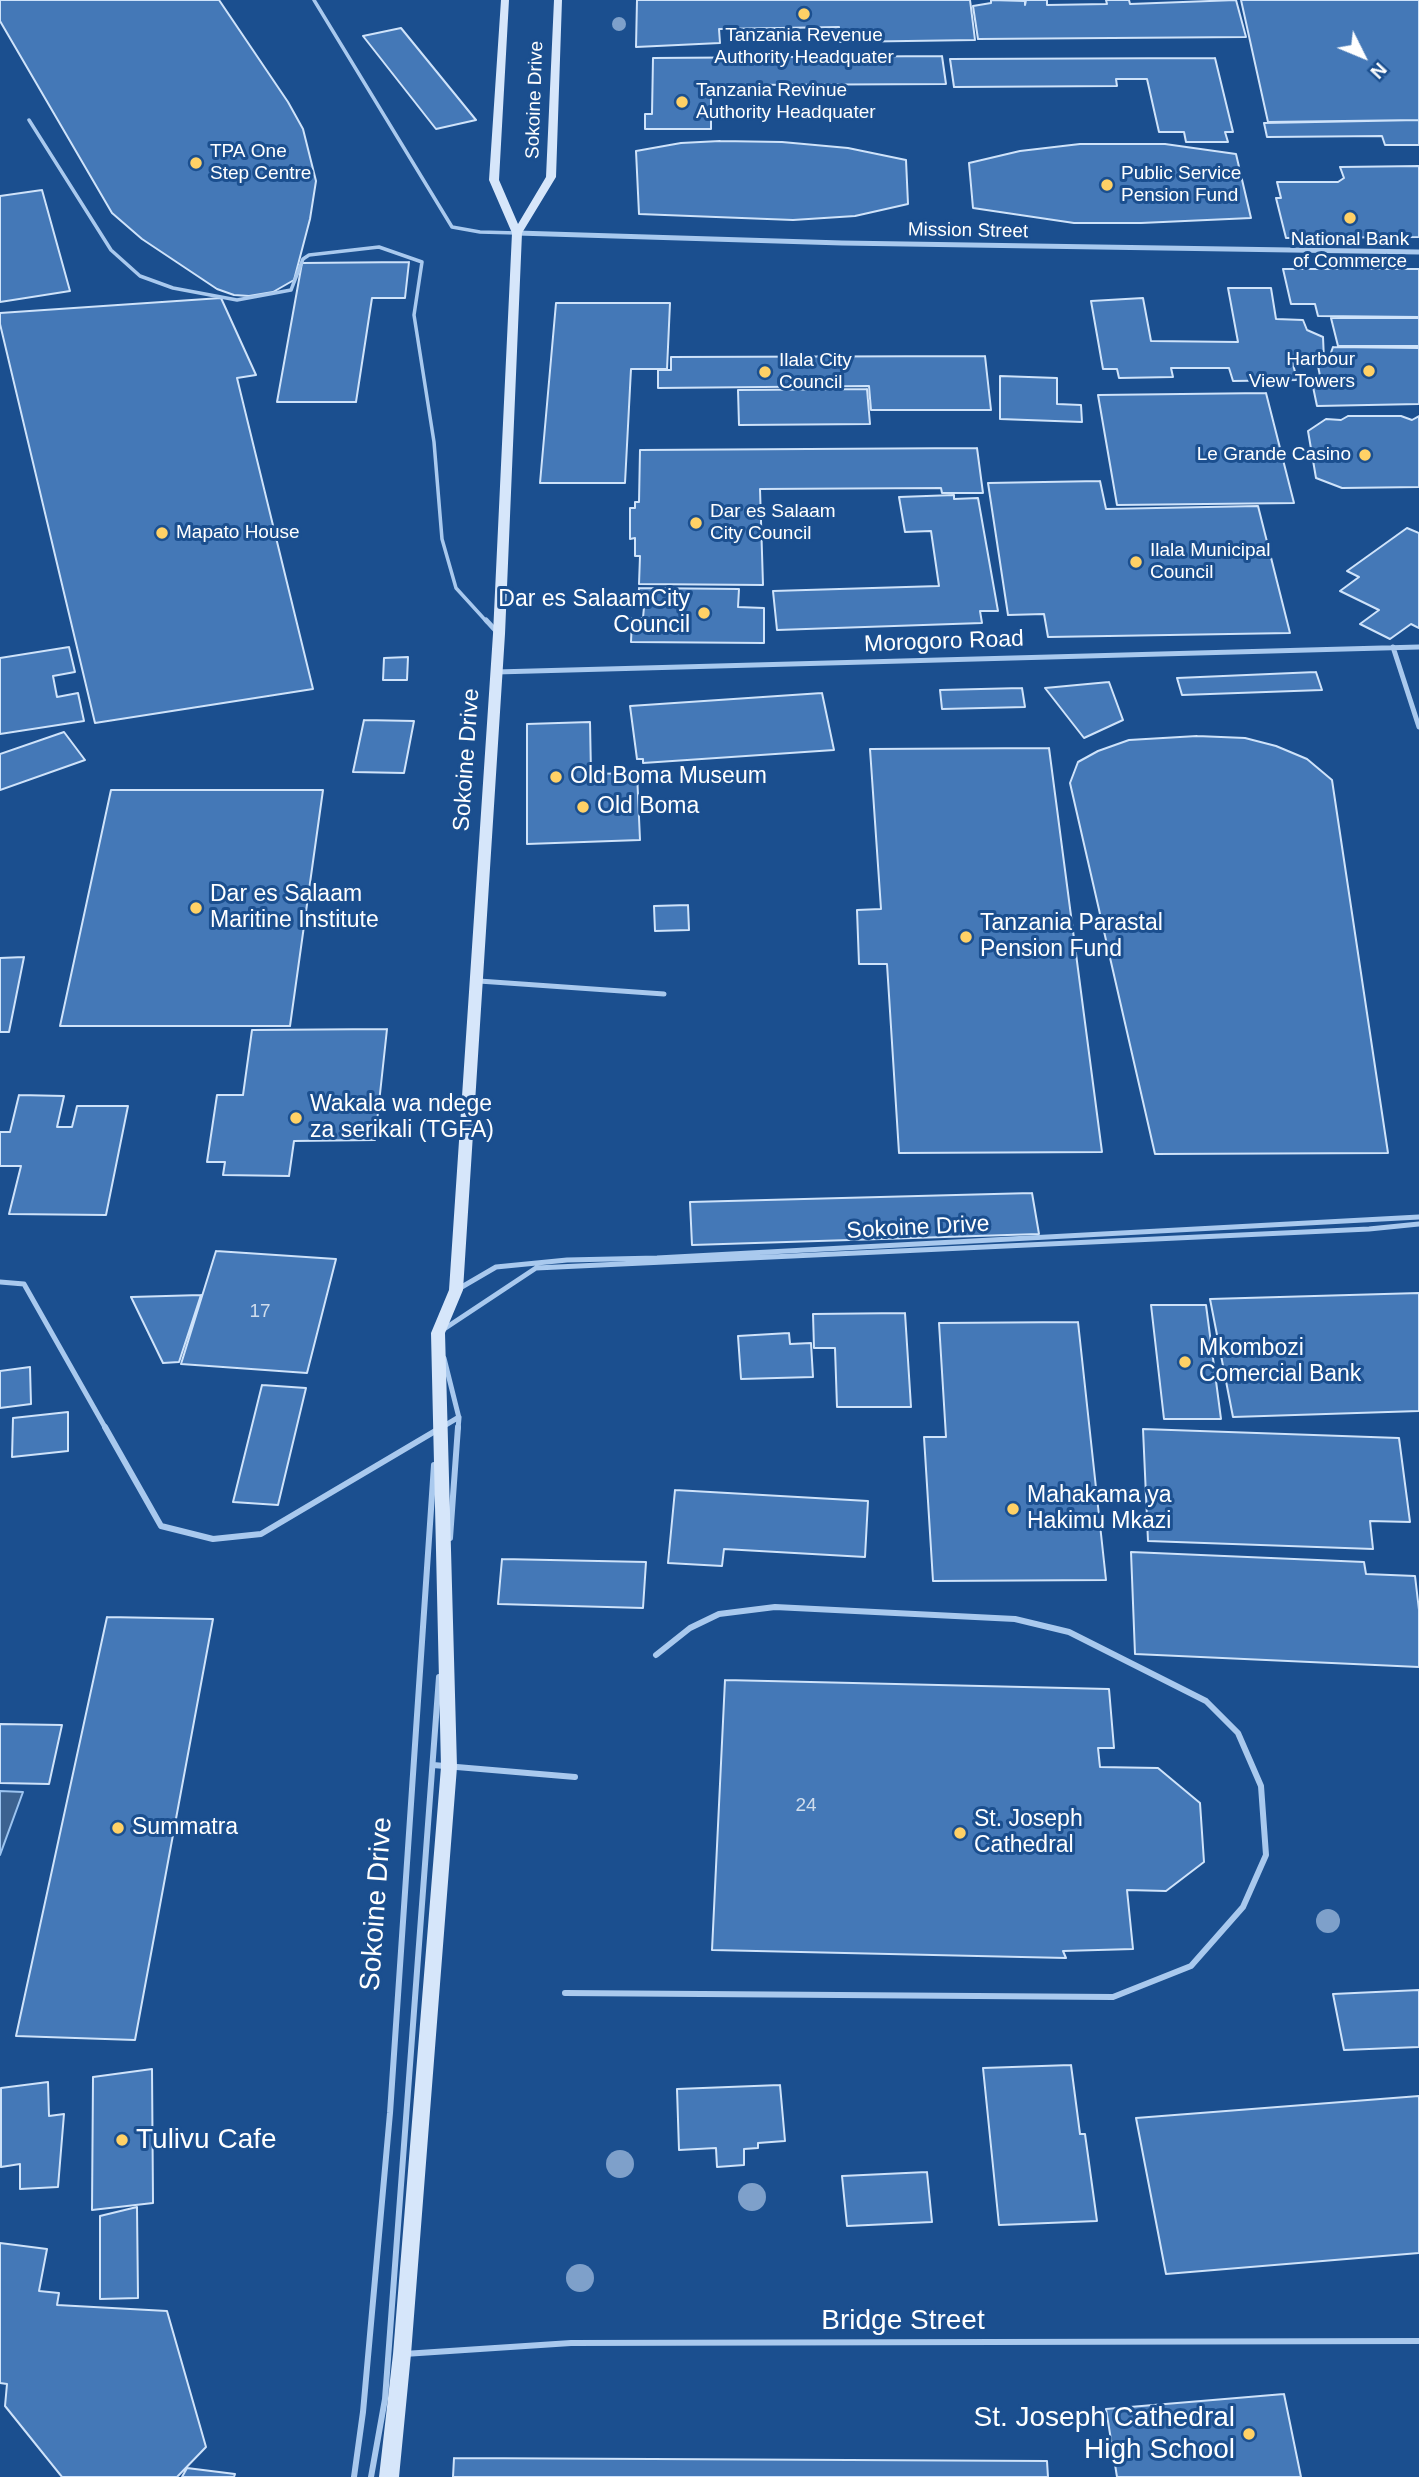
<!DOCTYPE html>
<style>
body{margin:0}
#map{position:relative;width:1419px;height:2477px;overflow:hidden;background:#1b4f8f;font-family:Helvetica,sans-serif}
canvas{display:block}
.north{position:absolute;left:1328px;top:21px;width:70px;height:70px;-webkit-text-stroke:5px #1b4f8f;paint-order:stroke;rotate:133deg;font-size:19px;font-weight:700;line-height:28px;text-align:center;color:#fff}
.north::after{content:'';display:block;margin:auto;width:24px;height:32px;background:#fff;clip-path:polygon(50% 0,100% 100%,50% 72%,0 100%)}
</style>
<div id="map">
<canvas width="1419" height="2477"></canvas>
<div class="north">N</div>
</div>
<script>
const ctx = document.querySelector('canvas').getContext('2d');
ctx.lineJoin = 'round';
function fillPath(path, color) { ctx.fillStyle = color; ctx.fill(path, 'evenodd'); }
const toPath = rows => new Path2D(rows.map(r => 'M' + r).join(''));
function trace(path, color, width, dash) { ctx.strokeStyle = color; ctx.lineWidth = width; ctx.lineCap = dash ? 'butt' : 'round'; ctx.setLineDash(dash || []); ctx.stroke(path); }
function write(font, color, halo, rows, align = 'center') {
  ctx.font = font + ' Helvetica,sans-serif'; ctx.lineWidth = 6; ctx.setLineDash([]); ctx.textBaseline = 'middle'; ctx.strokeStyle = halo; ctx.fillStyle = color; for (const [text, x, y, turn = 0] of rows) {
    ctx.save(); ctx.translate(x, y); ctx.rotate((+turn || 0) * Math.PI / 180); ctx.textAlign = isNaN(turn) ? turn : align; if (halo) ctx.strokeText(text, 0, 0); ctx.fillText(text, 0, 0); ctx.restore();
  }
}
const water = toPath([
 [0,1791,23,1792,0,1855,0,1791]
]);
const building = toPath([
 [0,0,219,0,288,102,303,129,316,181,310,219,294,280,273,292,249,296,234,295,217,289,142,239,112,213,0,21,0,0],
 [637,0,970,0,975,40,840,42,839,27,719,29,720,43,636,47,637,0],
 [991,0,1025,1,1025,5,1026,0,1047,0,1047,5,1107,4,1106,0,1129,0,1130,4,1236,0,1246,37,978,39,973,6,991,3,991,0],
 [1241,0,1419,0,1419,120,1268,122,1241,0],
 [401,28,476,120,436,129,363,36,401,28],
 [942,56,946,84,731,85,731,91,711,91,711,129,645,129,645,114,652,114,653,58,942,56],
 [1215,58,1233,132,1225,132,1228,142,1186,142,1184,132,1159,132,1147,79,1116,79,1117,86,954,87,950,59,1215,58],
 [1419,120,1419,145,1385,145,1382,136,1267,137,1264,123,1419,120],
 [720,141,782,142,848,148,906,160,908,204,855,216,793,220,639,214,636,151,681,143,720,141],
 [1080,144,1165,144,1236,154,1251,218,1141,223,1074,223,973,208,969,163,1020,151,1080,144],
 [1419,166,1419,237,1286,238,1276,198,1281,198,1277,182,1338,182,1344,178,1340,167,1419,166],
 [42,190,70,291,0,302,0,196,42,190],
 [409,262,405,298,372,298,356,402,277,402,302,263,409,262],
 [1283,269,1419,269,1419,317,1318,316,1315,304,1291,304,1283,269],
 [1228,288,1271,288,1276,319,1303,320,1307,330,1323,337,1324,360,1292,360,1297,380,1233,381,1229,368,1171,368,1173,377,1119,378,1117,369,1103,369,1091,301,1143,298,1151,341,1238,342,1228,288],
 [221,298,256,375,237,378,313,689,95,723,0,324,0,313,221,298],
 [556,303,670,303,667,369,631,369,625,483,540,483,556,303],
 [1331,318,1419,318,1419,346,1338,346,1331,318],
 [1333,347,1419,348,1419,404,1317,406,1312,382,1321,381,1317,361,1328,361,1333,347],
 [985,356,991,410,871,410,869,386,658,388,658,370,671,370,671,357,985,356],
 [1000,376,1057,378,1057,404,1081,405,1082,422,1000,419,1000,376],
 [867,389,870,424,739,425,738,390,867,389],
 [1266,393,1294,503,1117,505,1098,395,1266,393],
 [1348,416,1401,416,1412,420,1419,416,1419,487,1342,488,1316,478,1308,431,1326,419,1341,420,1348,416],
 [977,448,983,493,942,493,941,488,760,489,763,585,639,584,640,556,635,556,635,538,630,539,630,508,635,508,635,502,639,502,640,450,977,448],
 [1100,481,1106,509,1258,506,1290,633,1048,637,1044,614,1008,615,988,483,1100,481],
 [954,495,954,499,978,498,998,611,980,611,982,623,777,630,773,591,939,586,931,531,905,532,899,497,954,495],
 [1407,528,1419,533,1419,628,1411,624,1390,639,1360,624,1379,610,1340,591,1359,577,1347,571,1407,528],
 [639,588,739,589,738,607,764,608,764,643,631,642,632,618,643,618,644,607,638,607,639,588],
 [69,647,75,672,53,676,57,697,78,693,84,721,0,734,0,658,69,647],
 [408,657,407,680,383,680,384,658,408,657],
 [1316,672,1322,690,1182,695,1177,678,1316,672],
 [1109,682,1123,720,1084,738,1045,688,1109,682],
 [1022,688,1025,707,942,709,940,690,1022,688],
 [822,693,834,750,643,763,643,759,637,759,630,706,822,693],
 [364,720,414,721,404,773,353,772,364,720],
 [590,722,591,774,637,773,640,840,527,844,527,724,590,722],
 [64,732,85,760,0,790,0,754,64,732],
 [1197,736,1245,738,1276,746,1307,759,1332,780,1388,1153,1155,1154,1070,783,1078,762,1098,751,1129,740,1197,736],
 [1049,748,1102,1152,899,1153,887,964,859,964,857,910,881,909,870,749,1049,748],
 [111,790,323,790,290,1026,60,1026,111,790],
 [688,905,689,930,655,931,654,906,688,905],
 [24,957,9,1032,0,1032,0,958,24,957],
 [387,1029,375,1140,294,1141,289,1176,223,1175,225,1162,207,1162,217,1095,243,1095,252,1030,387,1029],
 [19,1095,64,1096,57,1127,72,1127,77,1106,128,1106,106,1215,9,1214,21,1166,0,1166,0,1132,10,1132,19,1095],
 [1032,1193,1039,1234,692,1245,690,1202,1032,1193],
 [216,1251,336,1259,307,1373,181,1364,216,1251],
 [1419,1293,1419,1411,1233,1417,1210,1299,1419,1293],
 [201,1295,179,1362,163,1363,131,1297,201,1295],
 [1151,1305,1206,1305,1221,1419,1164,1419,1151,1305],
 [905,1313,911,1407,837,1407,835,1348,814,1348,813,1314,905,1313],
 [1078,1322,1106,1580,933,1581,924,1437,946,1437,939,1323,1078,1322],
 [789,1333,790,1344,811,1343,813,1377,741,1379,738,1336,789,1333],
 [30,1367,31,1404,0,1408,0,1371,30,1367],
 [262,1385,306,1388,278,1505,233,1502,262,1385],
 [68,1412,68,1451,12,1457,13,1418,68,1412],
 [1143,1429,1399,1438,1410,1522,1370,1521,1373,1549,1148,1541,1143,1429],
 [675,1490,868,1501,865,1557,724,1549,722,1566,668,1563,675,1490],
 [1131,1552,1364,1562,1366,1574,1415,1576,1419,1610,1419,1667,1135,1654,1131,1552],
 [502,1559,646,1562,643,1608,498,1604,502,1559],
 [107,1617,213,1619,135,2040,16,2036,107,1617],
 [725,1680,1109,1689,1114,1748,1098,1748,1100,1767,1158,1768,1200,1803,1204,1862,1166,1891,1127,1890,1133,1949,1063,1951,1066,1958,712,1950,725,1680],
 [0,1724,62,1725,49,1784,0,1783,0,1724],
 [1419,1990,1419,2047,1344,2050,1333,1994,1419,1990],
 [1071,2065,1080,2134,1085,2134,1097,2221,999,2225,983,2068,1071,2065],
 [152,2069,153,2203,92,2210,93,2077,152,2069],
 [48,2082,49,2116,64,2114,58,2187,20,2189,20,2164,1,2167,1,2088,48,2082],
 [780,2085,785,2141,758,2143,758,2148,744,2149,744,2165,717,2167,716,2148,679,2150,677,2089,780,2085],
 [1419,2096,1419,2253,1166,2274,1136,2118,1419,2096],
 [927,2172,932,2222,847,2226,842,2176,927,2172],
 [137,2207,138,2298,100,2299,100,2216,137,2207],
 [0,2243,47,2249,39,2291,59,2293,57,2305,167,2311,206,2447,177,2477,62,2477,5,2406,7,2384,0,2383,0,2243],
 [1284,2394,1301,2477,1117,2477,1106,2409,1284,2394],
 [454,2458,1047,2461,1048,2477,453,2477,454,2458],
 [187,2468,235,2474,234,2477,182,2477,187,2468]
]);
const laneFar2 = toPath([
 [314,0,452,227,480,232,517,233],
 [29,120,111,250,140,276,173,288,237,300,291,290,303,259,309,255,379,247,422,262,414,315,434,442,442,539,456,588,487,622]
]);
const laneFar1 = toPath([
 [486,620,497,632],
 [1393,647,1419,727],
 [496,672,1419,647],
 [479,981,664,994],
 [0,1282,24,1284,106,1429],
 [460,1288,496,1267,567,1260,657,1258,1419,1217],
 [444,1329,536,1268,1369,1229,1419,1224],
 [444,1358,459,1418,458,1429],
 [439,1429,459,1417]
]);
const lane = toPath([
 [105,1427,161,1526,213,1539,261,1534,442,1427],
 [450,1538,458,1427],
 [433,1765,575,1777],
 [565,1993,1113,1997,1191,1966,1243,1907,1266,1855,1261,1786,1238,1733,1206,1701,1069,1632,1015,1619,775,1607,719,1614,690,1628,656,1655],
 [404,2354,571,2343,1419,2341],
 [354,2477,363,2412,390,2113,434,1465],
 [371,2477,385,2399,439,1677]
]);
const street = toPath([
 [517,233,842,243,1419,252]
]);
const secondary = toPath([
 [501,0,509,0,499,180,518,224,546,177,554,0,562,0,556,177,522,233,505,634,463,1290,445,1333,457,1767,411,2354,399,2477,379,2477,393,2354,441,1767,431,1333,449,1290,493,634,512,233,489,180,501,0]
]);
const trees = [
 [619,24,7],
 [1328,1921,12],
 [620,2164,14],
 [752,2197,14],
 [580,2278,14]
];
const markers = [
 [804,14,7,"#ffd166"],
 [682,102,7,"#ffd166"],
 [196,163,7,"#ffd166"],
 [1107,185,7,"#ffd166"],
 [1350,218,7,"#ffd166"],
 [1369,371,7,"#ffd166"],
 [765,372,7,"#ffd166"],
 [1365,455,7,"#ffd166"],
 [696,523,7,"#ffd166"],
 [162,533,7,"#ffd166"],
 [1136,562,7,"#ffd166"],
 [704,613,7,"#ffd166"],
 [556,777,7,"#ffd166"],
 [583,807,7,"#ffd166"],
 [196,908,7,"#ffd166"],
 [966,937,7,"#ffd166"],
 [296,1118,7,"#ffd166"],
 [1185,1362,7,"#ffd166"],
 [1013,1509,7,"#ffd166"],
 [118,1828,7,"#ffd166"],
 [960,1833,7,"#ffd166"],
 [122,2140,7,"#ffd166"],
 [1249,2434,7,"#ffd166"]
];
const farPoinames = [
 ["Tanzania Revenue",804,36,"center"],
 ["Authority Headquater",804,58,"center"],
 ["Tanzania Revinue",696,91],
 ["Authority Headquater",696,113],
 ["TPA One",210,152],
 ["Step Centre",210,174],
 ["Public Service",1121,174],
 ["Pension Fund",1121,196],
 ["National Bank",1350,240,"center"],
 ["of Commerce",1350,262,"center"],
 ["Harbour",1355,360,"right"],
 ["View Towers",1355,382,"right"],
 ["Ilala City",779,361],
 ["Council",779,383],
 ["Le Grande Casino",1351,455,"right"],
 ["Dar es Salaam",710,512],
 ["City Council",710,534],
 ["Mapato House",176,533],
 ["Ilala Municipal",1150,551],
 ["Council",1150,573]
];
const farStreetnames = [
 ["Sokoine Drive",535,100,-88],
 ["Mission Street",968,231,1]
];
const numberNames = [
 ["17",260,1312],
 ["24",806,1806]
];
const poiNames = [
 ["Dar es SalaamCity",690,600,"right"],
 ["Council",690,626,"right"],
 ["Old Boma Museum",570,777],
 ["Old Boma",597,807],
 ["Dar es Salaam",210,895],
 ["Maritine Institute",210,921],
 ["Tanzania Parastal",980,924],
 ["Pension Fund",980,950],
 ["Wakala wa ndege",310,1105],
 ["za serikali (TGFA)",310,1131],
 ["Mkombozi",1199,1349],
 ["Comercial Bank",1199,1375],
 ["Mahakama ya",1027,1496],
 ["Hakimu Mkazi",1027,1522],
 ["St. Joseph",974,1820],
 ["Cathedral",974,1846],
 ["Summatra",132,1828]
];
const streetNames = [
 ["Morogoro Road",944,642,-2],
 ["Sokoine Drive",467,760,-86],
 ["Sokoine Drive",918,1228,-3]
];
const nearStreetnames = [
 ["Sokoine Drive",377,1904,-86],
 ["Bridge Street",903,2321]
];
const nearPoinames = [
 ["Tulivu Cafe",136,2140],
 ["St. Joseph Cathedral",1235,2418,"right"],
 ["High School",1235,2450,"right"]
];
fillPath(water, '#3c6290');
trace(water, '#9cc4f0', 2);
fillPath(building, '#4478b7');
trace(building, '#cfe3fa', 2);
trace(laneFar2, '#a9c9ee', 3.5);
trace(laneFar1, '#a9c9ee', 5);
trace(lane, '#a9c9ee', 6);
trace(street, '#a9c9ee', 5);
fillPath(secondary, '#d6e6fa');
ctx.fillStyle = '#7ea0ca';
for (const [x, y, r] of trees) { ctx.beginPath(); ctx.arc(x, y, r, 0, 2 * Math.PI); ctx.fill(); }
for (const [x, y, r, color] of markers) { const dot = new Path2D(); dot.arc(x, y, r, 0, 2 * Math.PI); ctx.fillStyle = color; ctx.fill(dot); trace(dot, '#1b4f8f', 2.5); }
write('19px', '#fff', '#1b4f8f', farPoinames, 'left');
write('19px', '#fff', '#1b4f8f', farStreetnames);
write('19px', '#d0dded', null, numberNames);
write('23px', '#fff', '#1b4f8f', poiNames, 'left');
write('23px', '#fff', '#1b4f8f', streetNames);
write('28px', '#fff', '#1b4f8f', nearStreetnames);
write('28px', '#fff', '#1b4f8f', nearPoinames, 'left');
</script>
